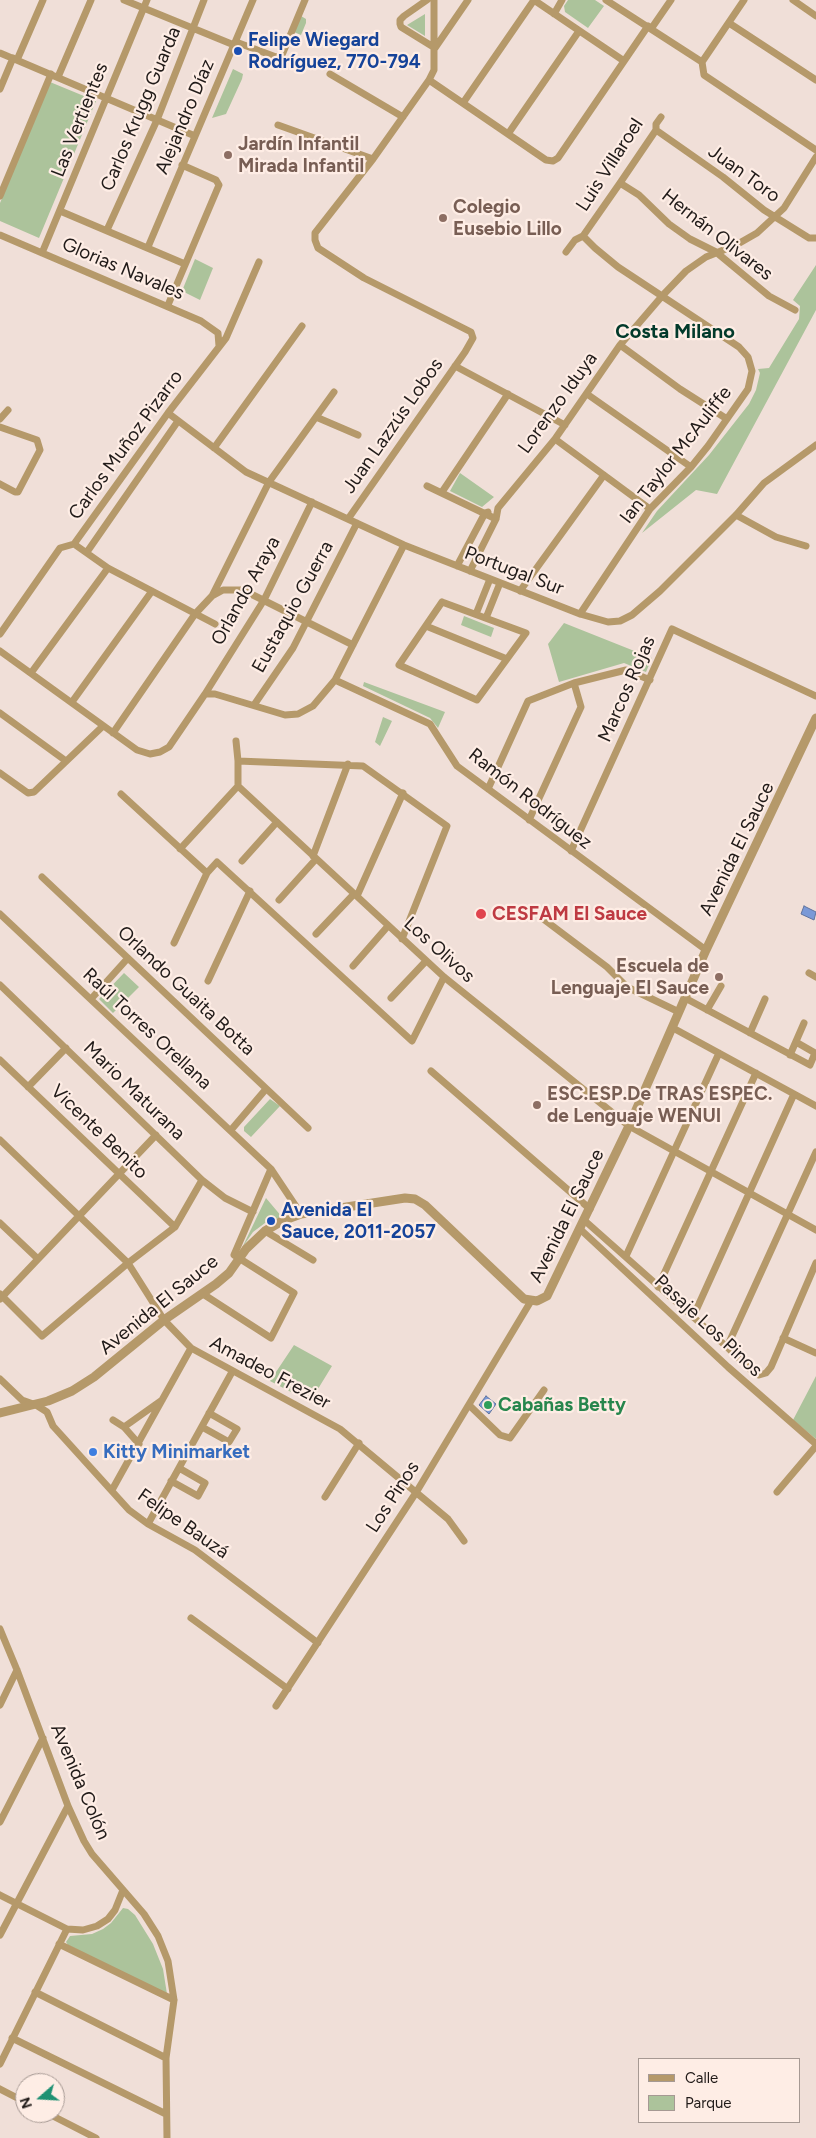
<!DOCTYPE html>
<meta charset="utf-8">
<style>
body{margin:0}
#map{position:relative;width:816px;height:2138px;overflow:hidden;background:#f0dfd8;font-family:Figtree,sans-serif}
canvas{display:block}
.legend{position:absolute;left:638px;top:2058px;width:162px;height:65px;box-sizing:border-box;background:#feede5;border:1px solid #a69993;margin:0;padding:6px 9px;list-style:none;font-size:15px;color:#211b19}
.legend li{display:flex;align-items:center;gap:10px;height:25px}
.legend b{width:25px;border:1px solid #a69993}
.north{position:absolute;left:15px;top:2073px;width:50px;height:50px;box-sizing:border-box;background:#feede5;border:1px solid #a69993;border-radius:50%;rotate:251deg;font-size:14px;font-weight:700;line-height:20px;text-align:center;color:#211b19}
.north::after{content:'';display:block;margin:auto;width:18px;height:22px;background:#1f9173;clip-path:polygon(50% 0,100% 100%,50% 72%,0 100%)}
</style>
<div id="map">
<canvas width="816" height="2138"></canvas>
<ul class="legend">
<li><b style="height:6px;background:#b5996a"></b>Calle</li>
<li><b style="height:14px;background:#acc39b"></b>Parque</li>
</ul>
<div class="north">N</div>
</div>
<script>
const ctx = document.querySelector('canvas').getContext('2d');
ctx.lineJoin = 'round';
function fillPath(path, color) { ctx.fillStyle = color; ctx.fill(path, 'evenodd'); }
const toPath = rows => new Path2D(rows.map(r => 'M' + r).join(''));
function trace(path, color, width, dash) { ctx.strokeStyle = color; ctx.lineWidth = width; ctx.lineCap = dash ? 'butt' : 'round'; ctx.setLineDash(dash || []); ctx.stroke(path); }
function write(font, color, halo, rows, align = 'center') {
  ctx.font = font + ' Figtree,sans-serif'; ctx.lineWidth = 4.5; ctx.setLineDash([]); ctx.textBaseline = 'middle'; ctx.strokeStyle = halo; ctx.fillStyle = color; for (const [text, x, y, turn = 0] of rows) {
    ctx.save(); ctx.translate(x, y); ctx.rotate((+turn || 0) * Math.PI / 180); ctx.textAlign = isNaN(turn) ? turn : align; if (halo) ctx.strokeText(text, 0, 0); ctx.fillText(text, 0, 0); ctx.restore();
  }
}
const green = toPath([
 [568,0,595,0,604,6,588,28,565,12,564,6],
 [425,14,425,36,407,25],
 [301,16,306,19,306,23,301,35,294,32],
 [233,69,243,74,242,79,226,114,212,118],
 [50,82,96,101,39,238,0,221,0,203],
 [195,259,213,268,200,300,182,291],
 [816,265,816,310,717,494,696,490,642,533,657,511,709,455,749,404,756,390,760,373,758,369,769,368,799,319,800,306,793,300],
 [460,473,494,497,482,507,450,491],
 [464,616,494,628,491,637,461,625],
 [564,623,652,658,646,672,624,663,559,682,548,644],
 [364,682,445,712,438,728,430,718,363,686],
 [383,717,392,721,380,746,375,742],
 [124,973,139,987,113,1013,99,999],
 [270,1099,280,1106,251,1137,244,1131,244,1127],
 [266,1198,282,1217,265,1223,253,1232,242,1248],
 [294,1345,332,1366,310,1402,270,1381],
 [816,1376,816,1439,793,1420],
 [123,1908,128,1909,135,1915,153,1944,163,1969,167,1994,68,1945,66,1942,70,1936,92,1934,103,1929,111,1923]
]);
const water = toPath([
 [804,906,816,912,814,920,801,914,804,906],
 [486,1396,496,1404,489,1414,479,1405,486,1396]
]);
const minor = toPath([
 [124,0,234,45],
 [427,0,404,16,400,20,400,24,401,27,435,48,468,0],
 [434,0,434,70,429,80,546,160,553,161,558,158,648,26],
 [534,0,624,61],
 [606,0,702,62,704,75,816,150],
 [793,0,816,16],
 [554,14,562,0],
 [729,23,816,80],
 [651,29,671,0],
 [236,42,276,57,282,55,305,0],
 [0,53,195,136],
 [17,60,43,0],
 [702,62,744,0],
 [330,74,403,117],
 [58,77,91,0],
 [0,89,13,58],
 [463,103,534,0],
 [278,125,373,159],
 [656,130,723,177,764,210,809,238,816,238],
 [508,134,579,31],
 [620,183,639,195,669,224,690,239,716,252,769,296,795,310],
 [0,196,51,74],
 [60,211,185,264],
 [107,230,157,120,204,0],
 [0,235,201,321,218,333,219,346],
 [148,247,253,0],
 [566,252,575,240,583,236,620,183,656,130,656,124,661,117],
 [42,253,147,0],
 [168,305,219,185,216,180,182,165],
 [620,345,680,389,727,419],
 [455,366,565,425],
 [587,394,691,467],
 [168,413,246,472,404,545,580,614,608,622,620,621,632,615,660,591,736,515,764,483,816,445],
 [316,417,358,435],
 [0,419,8,410],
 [0,427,37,440,40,450,18,492,15,492,0,484],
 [555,439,650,509],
 [214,448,302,326],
 [427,486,496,519],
 [442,492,508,394],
 [736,515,776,537,806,546],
 [348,519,465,352,473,338,471,332,364,278,318,248,315,240,315,233,373,159,429,80],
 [74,544,108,568,215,624],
 [87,552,178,421],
 [457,566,485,513,488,512],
 [470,571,496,519,498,508,555,439,620,345,663,295,686,271,706,257,736,245,757,233,784,208,816,157],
 [520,591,604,475],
 [212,596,269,482,334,392],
 [442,602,526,633,477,700,399,665,442,602],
 [476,614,490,579],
 [580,614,650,509,691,467,708,446,748,389,752,371,748,357,739,347,618,267,595,248,583,236],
 [486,618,500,583],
 [426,626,507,659],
 [0,634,60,548,74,544,168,413,226,338,259,262],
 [0,651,137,750,150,754,160,752,169,747,205,694,215,694,285,715,298,714,313,706,335,680,404,545],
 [31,673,108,568],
 [335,680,430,724,457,766,706,950],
 [205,694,264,600,312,502],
 [72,702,152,591],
 [254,705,293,648,357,523],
 [0,713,66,761],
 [113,733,195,614,212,596,223,590,243,590,353,645],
 [236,741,238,761],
 [0,773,28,793,34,792,103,726],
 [238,786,444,977,629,1126,816,1230],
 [238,786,238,761,363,766,447,826,402,939],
 [488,789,528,701,574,683,626,670,650,680],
 [121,794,207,873],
 [529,820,581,707,574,683],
 [180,849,238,786],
 [571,851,672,629,816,696],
 [313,856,348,764],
 [242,861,277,822],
 [42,877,308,1128],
 [357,896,403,793],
 [279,900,316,859],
 [0,914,271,1169,301,1214],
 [542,918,607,967,627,987,679,1012],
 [316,934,354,894],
 [174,943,207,873,217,862,412,1041,444,977],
 [353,966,388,926],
 [809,973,816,977],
 [208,981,250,891],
 [0,985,202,1180,225,1198,253,1212],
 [391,998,426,961],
 [685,998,810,1065,815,1053,796,1042],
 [91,999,128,958],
 [707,1010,721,986],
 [673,1028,816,1106],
 [750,1033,765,999],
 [790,1055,804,1023],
 [0,1060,175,1227],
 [431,1071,590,1209],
 [28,1087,66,1048],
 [231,1130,266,1089],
 [0,1140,128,1263,164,1320,191,1348,340,1429,448,1519,464,1541],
 [584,1220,727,1347,753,1372,759,1375,766,1373,771,1367,816,1263],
 [0,1223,38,1259],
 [580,1229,728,1367,816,1444],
 [265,1231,313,1260],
 [626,1256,719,1053],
 [658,1287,756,1073],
 [0,1294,42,1336,128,1263,175,1227,202,1180],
 [203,1294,271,1338,294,1293,234,1255,271,1169],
 [0,1299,156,1135],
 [693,1317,794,1094],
 [783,1338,816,1353],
 [727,1347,816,1152],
 [0,1379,22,1400,36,1405,47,1412,53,1426,129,1510,148,1524,195,1550,318,1643],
 [469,1405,500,1435,510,1438,544,1390],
 [113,1420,124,1427,139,1444],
 [124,1427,162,1400],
 [202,1427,229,1442,237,1429,209,1413],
 [171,1481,198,1496,205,1483,179,1468],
 [112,1490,191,1348],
 [777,1492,816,1446],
 [325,1497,359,1443],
 [148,1524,232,1372],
 [191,1618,288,1689],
 [0,1629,17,1670,68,1806,84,1841,92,1854,144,1914,158,1936,168,1961,174,2000,166,2058,167,2138],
 [0,1705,17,1670],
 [276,1706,417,1491,531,1301],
 [0,1822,43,1738],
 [0,1895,67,1929,83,1930,97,1926,108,1919,115,1910,123,1890],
 [0,1935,68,1806],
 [59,1944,174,2000],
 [35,1992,166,2058],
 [12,2038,166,2114],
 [0,2064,67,1929],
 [0,2089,25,2102],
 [47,2113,96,2138]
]);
const tertiary = toPath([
 [0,1413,48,1401,72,1391,94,1377,164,1320,216,1284,229,1273,246,1249,265,1231,282,1221,301,1214,405,1198,415,1199,425,1205,524,1299,537,1301,547,1296,629,1126,706,950,816,718]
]);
const markers = [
 [238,51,5,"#1a4fb4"],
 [228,155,5,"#8d6e63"],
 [443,218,5,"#8d6e63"],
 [481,914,6,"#e0444e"],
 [719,977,5,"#8d6e63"],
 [537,1105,5,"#8d6e63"],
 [271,1221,5,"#1a4fb4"],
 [488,1405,5,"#2e9e5b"],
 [93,1452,5,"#3f7fe0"]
];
const transitNames = [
 ["Felipe Wiegard",248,40],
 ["Rodríguez, 770-794",248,62],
 ["Avenida El",281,1210],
 ["Sauce, 2011-2057",281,1232]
];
const streetNames = [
 ["Carlos Krugg Guarda",141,109,-67],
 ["Alejandro Díaz",185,117,-67],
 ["Las Vertientes",80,120,-68],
 ["Luis Villaroel",610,165,-57],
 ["Juan Toro",744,174,36],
 ["Hernán Olivares",717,235,38],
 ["Glorias Navales",123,269,23],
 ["Lorenzo Iduya",558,403,-54],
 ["Juan Lazzús Lobos",393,426,-55],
 ["Carlos Muñoz Pizarro",126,445,-54],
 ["Ian Taylor McAuliffe",676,455,-52],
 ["Portugal Sur",514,571,21],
 ["Orlando Araya",246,591,-61],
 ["Eustaquio Guerra",293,607,-61],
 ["Marcos Rojas",627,689,-66],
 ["Ramón Rodríguez",530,799,38],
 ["Avenida El Sauce",737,849,-64],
 ["Los Olivos",439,950,42],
 ["Orlando Guaita Botta",186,991,43],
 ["Raúl Torres Orellana",147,1029,43],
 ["Mario Maturana",134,1091,44],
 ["Vicente Benito",99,1132,44],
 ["Avenida El Sauce",567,1216,-64],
 ["Avenida El Sauce",159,1305,-39],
 ["Pasaje Los Pinos",708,1326,43],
 ["Amadeo Frezier",270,1373,28],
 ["Los Pinos",393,1497,-57],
 ["Felipe Bauzá",183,1524,35],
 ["Avenida Colón",80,1782,67]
];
const educationNames = [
 ["Jardín Infantil",238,144],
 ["Mirada Infantil",238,166],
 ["Colegio",453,207],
 ["Eusebio Lillo",453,229],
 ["Escuela de",709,966,"right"],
 ["Lenguaje El Sauce",709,988,"right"],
 ["ESC.ESP.De TRAS ESPEC.",547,1094],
 ["de Lenguaje WENUI",547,1116]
];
const healthNames = [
 ["CESFAM El Sauce",492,914]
];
const leisureNames = [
 ["Cabañas Betty",498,1405]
];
const shopNames = [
 ["Kitty Minimarket",103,1452]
];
const neighbourhoodNames = [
 ["Costa Milano",675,332]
];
fillPath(green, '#acc39b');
fillPath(water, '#7a99d7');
trace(water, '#5f739e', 1);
trace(minor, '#b5996a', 7);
trace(tertiary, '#b5996a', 9);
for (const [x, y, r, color] of markers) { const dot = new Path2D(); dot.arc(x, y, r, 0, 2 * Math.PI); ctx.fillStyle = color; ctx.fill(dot); trace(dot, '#feede5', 2); }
write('bold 19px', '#164399', '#feede5', transitNames, 'left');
write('19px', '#211b19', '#feede5', streetNames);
write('bold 19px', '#785e54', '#feede5', educationNames, 'left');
write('bold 19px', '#be3a42', '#feede5', healthNames, 'left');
write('bold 19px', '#27864d', '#feede5', leisureNames, 'left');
write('bold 19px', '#366cbe', '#feede5', shopNames, 'left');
write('bold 20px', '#023a2b', '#feede5', neighbourhoodNames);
</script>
